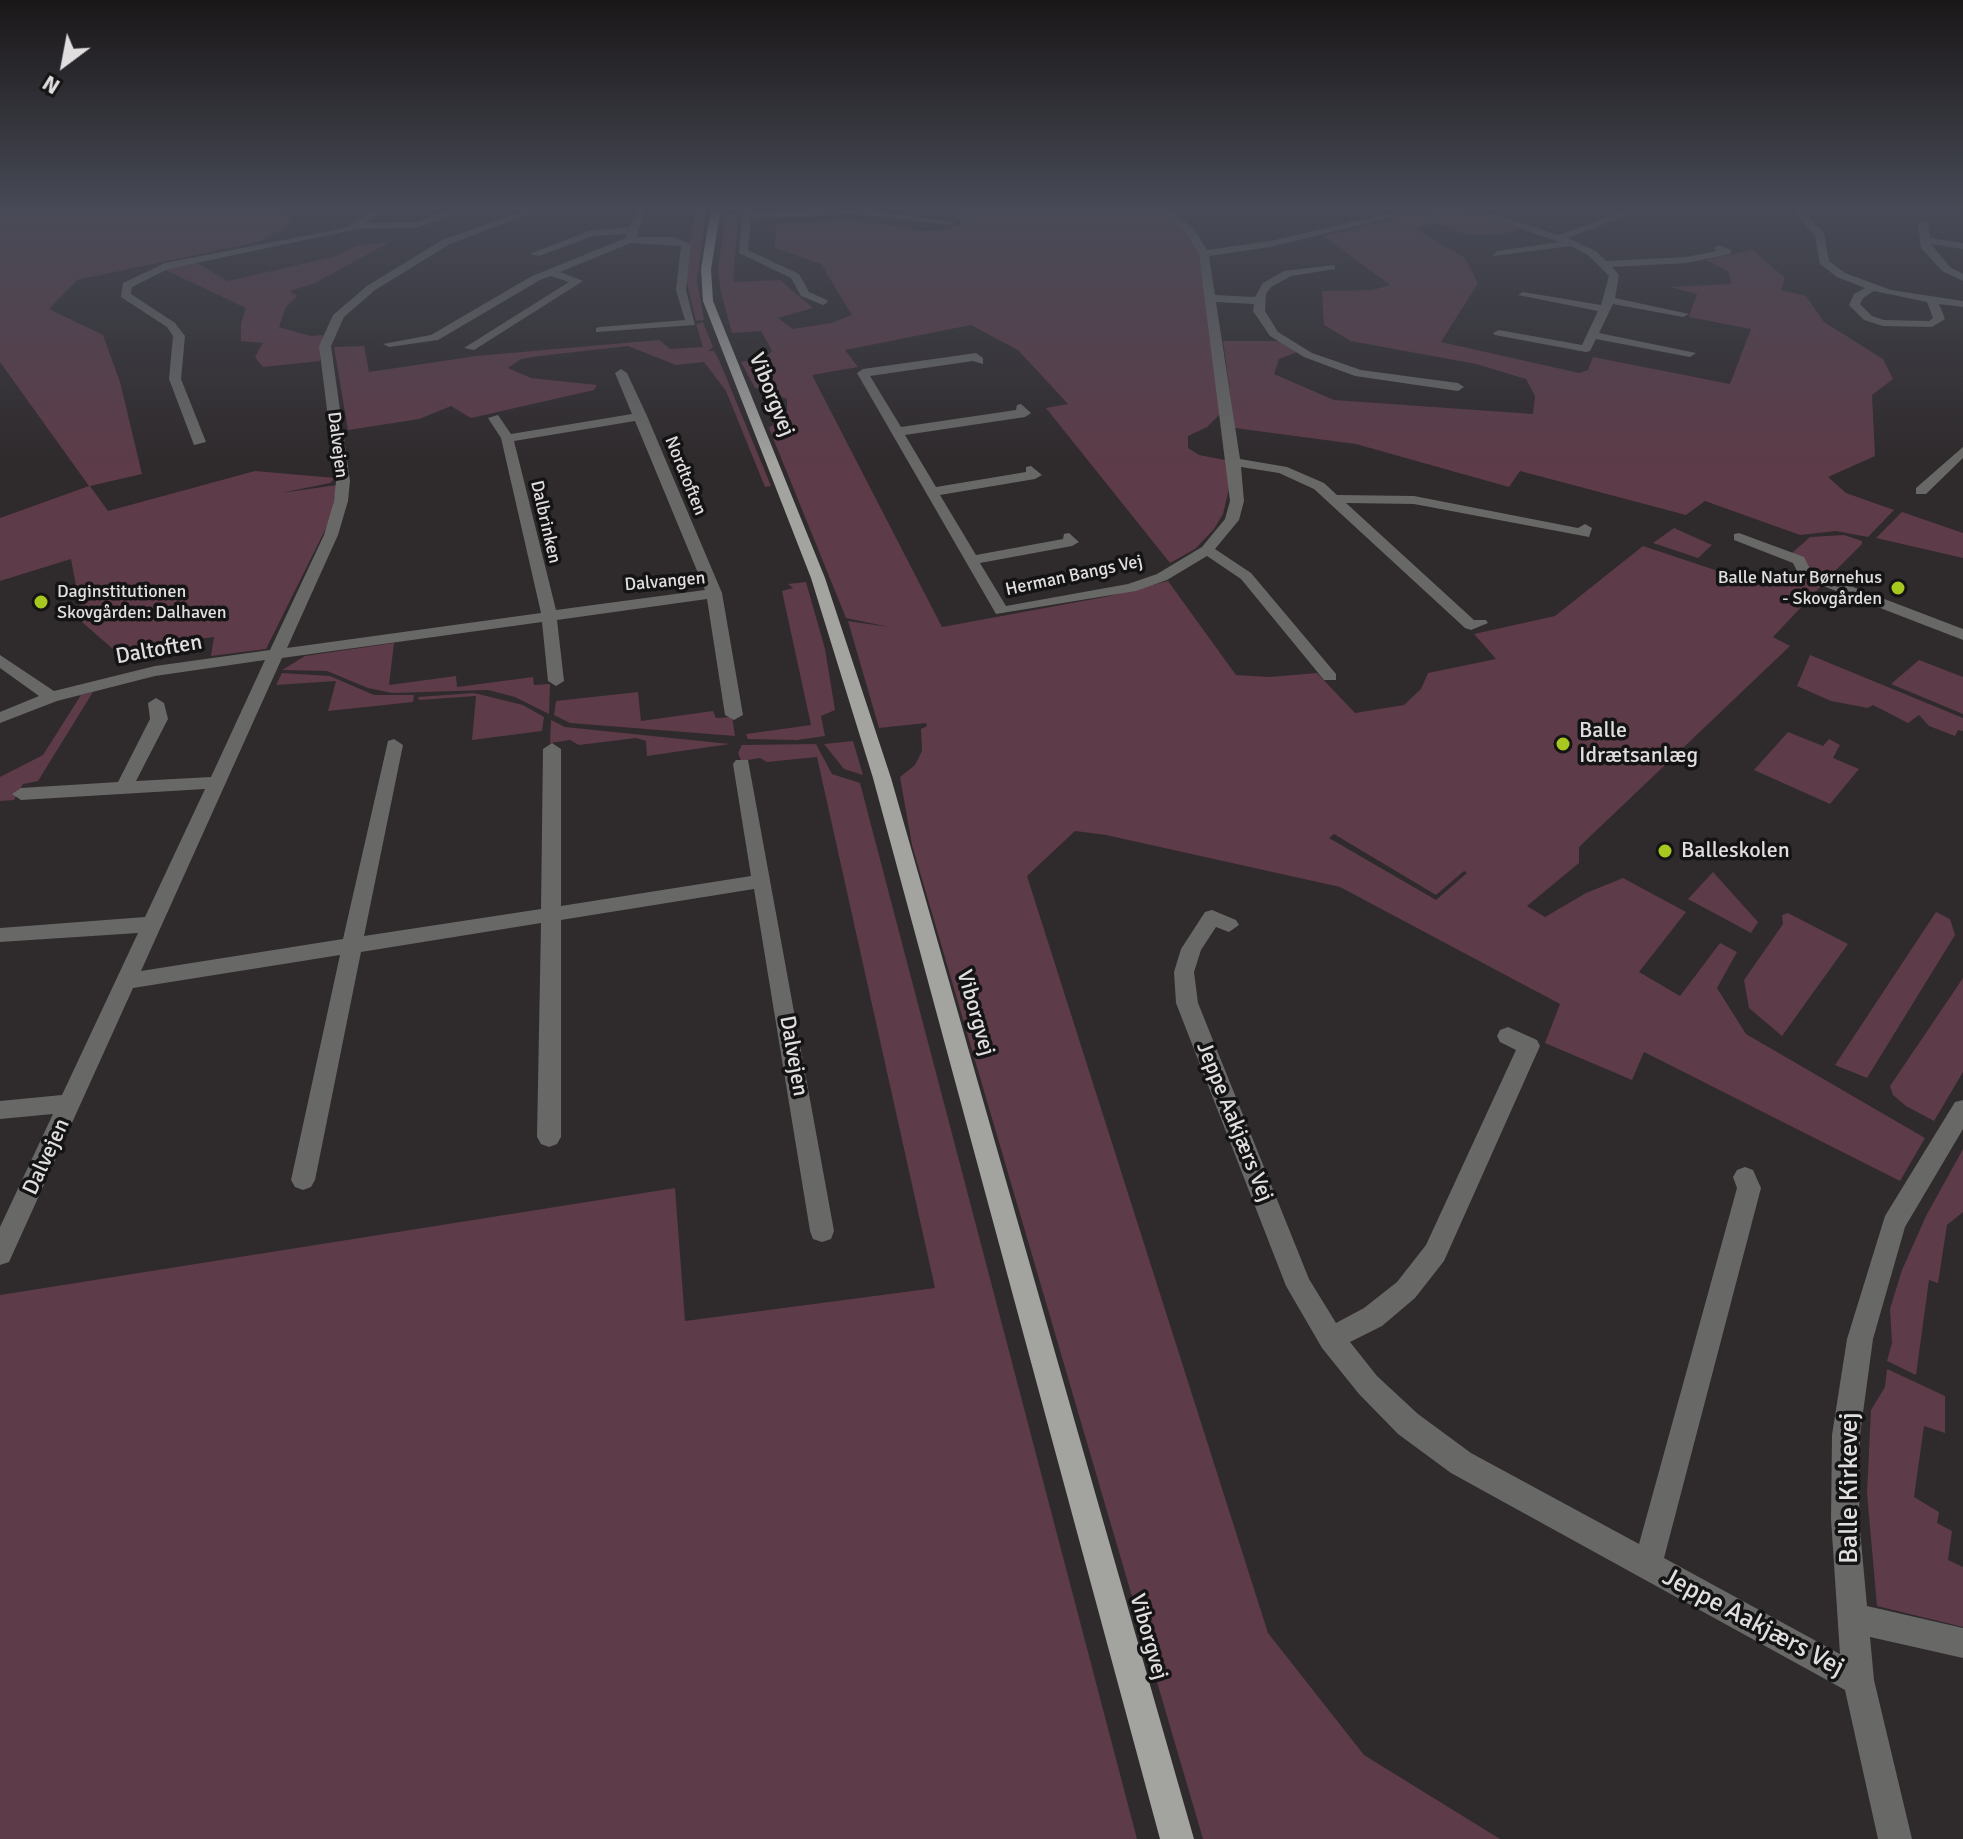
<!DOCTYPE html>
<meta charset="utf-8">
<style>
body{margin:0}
#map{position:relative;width:1963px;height:1839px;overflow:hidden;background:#2f2a2c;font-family:Signika,sans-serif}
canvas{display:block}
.north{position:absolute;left:24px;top:24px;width:80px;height:80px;-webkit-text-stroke:6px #151414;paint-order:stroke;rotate:212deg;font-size:22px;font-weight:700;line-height:32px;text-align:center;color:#e1dedf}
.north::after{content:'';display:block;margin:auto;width:28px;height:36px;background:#e1dedf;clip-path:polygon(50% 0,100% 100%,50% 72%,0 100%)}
</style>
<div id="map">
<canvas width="1963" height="1839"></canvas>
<div class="north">N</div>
</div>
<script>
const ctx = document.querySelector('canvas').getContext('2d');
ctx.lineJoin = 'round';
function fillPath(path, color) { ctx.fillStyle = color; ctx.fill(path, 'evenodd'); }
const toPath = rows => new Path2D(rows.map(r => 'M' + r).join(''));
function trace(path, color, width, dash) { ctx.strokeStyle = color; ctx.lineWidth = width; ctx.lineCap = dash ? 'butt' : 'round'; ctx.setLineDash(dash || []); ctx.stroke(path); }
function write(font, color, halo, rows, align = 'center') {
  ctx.font = font + ' Signika,sans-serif'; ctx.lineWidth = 7; ctx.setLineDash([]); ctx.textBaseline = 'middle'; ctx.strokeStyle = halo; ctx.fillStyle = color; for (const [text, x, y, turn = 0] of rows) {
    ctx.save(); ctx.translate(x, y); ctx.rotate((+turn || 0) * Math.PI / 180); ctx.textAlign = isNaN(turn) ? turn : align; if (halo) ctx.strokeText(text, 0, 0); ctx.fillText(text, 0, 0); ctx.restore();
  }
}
const green = toPath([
 [0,208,282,208,292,222,262,241,77,280,49,309,103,335,120,382,142,474,90,486,108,511,255,471,335,478,330,483,281,493,337,485,330,520,266,649,211,656,214,637,113,649,83,623,71,559,0,581,0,518,89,486,0,362],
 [696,208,707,208,697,281,704,320,696,321,685,274],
 [955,208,1161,208,1177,220,1200,254,1222,412,1207,427,1188,436,1188,448,1199,455,1225,460,1229,489,1223,514,1214,529,1195,549,1170,563,1046,408,1068,404,1018,350,971,325,845,350,858,367,812,375,942,627,1110,596,1168,581,1236,675,1269,677,1317,673,1355,713,1404,705,1421,689,1428,673,1496,659,1474,634,1555,616,1643,546,1763,586,1784,568,1823,584,1773,637,1790,646,1579,847,1579,863,1527,906,1545,917,1586,893,1623,878,1686,912,1639,972,1680,996,1720,943,1737,952,1717,988,1746,1034,1925,1138,1900,1181,1644,1052,1632,1080,1545,1043,1560,1004,1340,887,1106,835,1075,831,1027,876,1268,1633,1364,1755,1500,1839,1203,1839,912,845,900,777,915,765,922,751,921,729,927,726,926,723,879,728,848,621,889,627,846,618,769,428,787,412,787,399,755,388,741,362,767,356,772,351,761,331,732,333,721,292,718,271,725,214,739,213,733,282,780,280,813,308,778,318,793,329,831,323,852,315,821,264,775,248,776,224,850,220,926,231,948,229,962,224,952,211],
 [1334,834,1436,895,1464,871,1467,873,1436,900,1329,838],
 [1438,208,1458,208,1521,228,1505,234,1467,235,1436,223,1413,227,1465,258,1478,283,1441,342,1579,373,1588,370,1593,357,1730,384,1751,329,1689,317,1697,294,1670,287,1731,284,1729,272,1706,260,1753,250,1785,278,1781,290,1806,296,1824,322,1883,359,1893,379,1872,395,1875,456,1828,477,1846,493,1894,510,1868,537,1836,531,1800,535,1705,501,1686,515,1520,471,1509,487,1356,444,1235,428,1223,341,1280,341,1297,352,1279,359,1274,374,1334,400,1533,414,1535,396,1526,379,1476,364,1351,341,1324,325,1322,291,1372,290,1390,285,1324,236],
 [390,242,315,283,290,291,297,296,286,307,279,327,310,336,323,335,320,361,263,367,255,357,263,343,241,341,241,323,246,308,161,268,195,262,228,281,336,256,356,246],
 [703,322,713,347,708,351,714,351,719,360,771,486,765,487,726,391,704,362,676,365,628,346,539,356,521,359,508,368,531,378,597,385,594,390,471,418,451,406,419,419,348,430,334,347,364,346,369,372,476,356,659,340,670,349,703,347,696,324],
 [1902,512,1963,533,1963,558,1876,538],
 [1674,528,1712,545,1698,558,1653,543],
 [1844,535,1862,541,1862,544,1827,579,1813,573,1792,553,1810,537],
 [806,582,825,649,835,710,821,716,825,736,797,740,748,739,746,734,811,725,782,591,793,588,788,584],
 [394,643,389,685,456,676,457,687,533,677,534,685,550,684,549,714,515,697,488,690,392,693,368,688,327,671,282,670,305,656],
 [1810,655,1963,718,1963,731,1958,730,1955,736,1929,726,1919,715,1908,723,1873,705,1868,708,1831,701,1797,686],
 [1919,660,1963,677,1963,714,1891,684],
 [282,673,330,676,374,695,414,695,413,702,328,711,336,681,276,685],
 [93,692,38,781,23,784,14,800,0,801,0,777,43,755,81,695],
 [638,692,641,721,713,711,716,718,732,717,735,736,570,723,554,715,556,701],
 [474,693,523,705,544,717,542,731,472,740,476,696,419,700,418,697],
 [551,720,565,727,730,744,647,756,646,741,636,738,579,745,570,740,550,743],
 [1788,732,1823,746,1829,739,1840,745,1833,758,1859,769,1830,804,1754,770],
 [853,741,863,775,844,769,824,744],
 [816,744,832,774,860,783,1137,1839,0,1839,0,1295,675,1188,685,1321,935,1288,817,757,767,762,760,758,741,761,738,753,742,745],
 [1713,872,1758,922,1751,933,1688,899],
 [1936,912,1950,919,1955,935,1867,1078,1835,1065],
 [1788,913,1848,944,1782,1036,1749,1008,1744,980,1783,924,1782,915],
 [1963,978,1963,1072,1934,1121,1906,1106,1893,1095,1890,1086],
 [1963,1149,1963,1212,1947,1225,1938,1283,1929,1280,1916,1375,1887,1361,1892,1343,1890,1309,1902,1270,1926,1216],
 [1887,1369,1945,1396,1945,1433,1924,1426,1914,1497,1939,1512,1937,1523,1952,1531,1948,1560,1963,1567,1963,1627,1877,1606,1867,1493,1871,1410,1885,1387]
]);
const minor = toPath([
 [377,208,388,208,366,223,417,222,454,208,467,208,418,228,357,229,168,269,132,287,131,294,175,323,185,336,181,379,206,442,194,445,169,379,173,336,167,327,121,297,123,283,165,263,345,228,377,208],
 [532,208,546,208,450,244,375,290,344,317,331,346,350,481,348,501,338,535,287,648,541,613,501,438,488,418,498,415,511,434,632,414,615,373,621,369,627,373,647,416,722,593,743,715,734,720,725,715,707,599,557,620,564,681,556,686,548,681,542,622,282,658,141,971,343,939,388,741,394,739,403,745,364,936,541,909,543,749,552,743,561,749,561,906,751,876,733,764,736,760,748,760,834,1231,831,1239,822,1242,813,1239,810,1231,754,889,561,920,561,1137,557,1144,549,1147,541,1144,537,1137,541,923,361,952,315,1180,311,1187,303,1190,295,1187,291,1180,340,955,133,988,9,1262,0,1265,0,1227,53,1114,0,1119,0,1101,62,1095,138,933,0,942,0,928,145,917,205,789,21,800,12,794,21,788,118,782,150,719,148,703,156,698,164,703,168,719,136,781,211,777,265,660,155,676,57,701,0,723,0,712,39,696,0,668,0,655,54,691,155,666,270,650,324,535,334,501,336,481,319,346,333,315,367,286,442,240,532,208],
 [635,421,705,590,556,610,514,441,635,421],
 [637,208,647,208,636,237,673,237,691,244,686,290,695,325,596,332,596,328,600,327,685,320,676,290,681,246,631,243,560,272,583,281,474,350,464,348,569,282,551,276,540,280,438,340,389,347,383,344,431,335,532,276,626,238,627,234,593,236,539,256,530,254,588,231,630,227,637,208],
 [742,208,752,208,751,213,854,208,954,222,949,225,854,214,751,219,748,250,799,274,809,292,827,300,828,302,823,305,801,296,791,278,739,253,742,208],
 [1160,208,1170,208,1194,229,1207,250,1270,241,1413,208,1430,208,1270,247,1209,256,1215,295,1255,297,1263,283,1284,271,1335,265,1335,269,1291,276,1271,287,1266,294,1265,311,1278,332,1312,353,1361,370,1458,383,1464,387,1458,391,1355,376,1304,357,1270,336,1253,311,1254,304,1216,302,1240,459,1287,467,1324,483,1337,495,1414,496,1578,528,1585,524,1592,528,1589,537,1414,504,1346,503,1474,620,1486,620,1488,623,1471,630,1465,628,1314,489,1279,473,1241,467,1244,501,1239,520,1215,549,1251,573,1336,674,1336,680,1324,680,1241,579,1207,556,1167,580,1136,591,996,614,857,373,863,369,976,353,983,358,983,364,973,361,870,376,901,427,1016,410,1017,405,1021,404,1031,413,1025,417,905,435,936,487,1026,472,1026,467,1031,466,1042,475,1035,479,940,495,976,555,1063,539,1064,534,1069,533,1079,542,1072,546,980,563,1006,606,1128,584,1157,574,1202,547,1225,519,1230,501,1199,254,1186,233,1160,208],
 [1462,208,1476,208,1558,235,1633,208,1646,208,1568,238,1596,251,1606,261,1686,257,1717,251,1714,248,1719,245,1731,250,1731,254,1686,263,1612,267,1619,275,1615,298,1689,314,1683,317,1613,304,1599,333,1696,353,1690,357,1596,339,1590,351,1586,352,1495,335,1493,333,1499,330,1582,345,1598,311,1518,295,1523,292,1601,305,1609,276,1588,255,1571,246,1493,256,1497,251,1559,242,1462,208],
 [1790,208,1800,208,1824,233,1829,261,1845,273,1891,290,1963,301,1963,307,1939,304,1945,319,1932,327,1883,326,1864,320,1849,305,1854,294,1865,288,1837,277,1820,264,1815,236,1790,208],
 [1874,291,1927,302,1933,318,1929,321,1884,320,1872,316,1860,304,1863,298,1874,291],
 [1923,221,1928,224,1930,238,1963,243,1963,249,1931,244,1950,267,1963,274,1963,281,1942,271,1921,248,1918,224,1923,221],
 [1963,447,1963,458,1926,494,1916,494,1916,488,1963,447],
 [1739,533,1804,557,1811,571,1963,629,1963,640,1800,577,1793,563,1734,540,1734,534,1739,533],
 [1212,910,1236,920,1239,925,1229,932,1216,927,1201,950,1194,972,1198,1003,1309,1279,1336,1323,1364,1308,1397,1282,1426,1245,1516,1050,1500,1042,1497,1036,1500,1030,1508,1027,1537,1040,1540,1046,1444,1261,1415,1298,1382,1326,1350,1342,1377,1376,1418,1414,1471,1453,1639,1544,1737,1188,1733,1177,1737,1170,1745,1167,1753,1170,1761,1188,1664,1558,1840,1654,1831,1519,1832,1435,1847,1339,1885,1216,1955,1102,1963,1100,1963,1129,1905,1227,1873,1339,1860,1435,1859,1519,1867,1606,1963,1628,1963,1658,1870,1637,1874,1680,1912,1839,1878,1839,1845,1690,1451,1473,1398,1434,1359,1394,1322,1348,1286,1286,1176,1003,1174,972,1181,949,1205,912,1212,910]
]);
const major = toPath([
 [711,208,721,208,711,269,713,301,825,578,891,778,1194,1839,1160,1839,873,778,811,578,703,301,701,269,711,208]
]);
const markers = [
 [1898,588,8,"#a7c81f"],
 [41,602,8,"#a7c81f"],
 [1563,744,8,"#a7c81f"],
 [1665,851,8,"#a7c81f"]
];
const farStreetnames = [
 ["Dalvejen",337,445,83],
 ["Nordtoften",685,476,68],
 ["Dalbrinken",545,522,77],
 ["Herman Bangs Vej",1074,576,-12],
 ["Dalvangen",665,582,-5]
];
const farPoinames = [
 ["Balle Natur Børnehus",1882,578],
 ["- Skovgården",1882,599],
 ["Daginstitutionen",57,592,"left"],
 ["Skovgården: Dalhaven",57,613,"left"]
];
const streetNames = [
 ["Viborgvej",771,395,68],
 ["Daltoften",159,650,-10],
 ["Viborgvej",975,1013,74],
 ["Dalvejen",793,1056,80],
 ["Jeppe Aakjærs Vej",1234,1122,68],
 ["Dalvejen",47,1157,-65],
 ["Viborgvej",1148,1637,74]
];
const poiNames = [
 ["Balle",1579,731],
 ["Idrætsanlæg",1579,756],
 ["Balleskolen",1681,851]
];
const nearStreetnames = [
 ["Balle Kirkevej",1850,1488,-90],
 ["Jeppe Aakjærs Vej",1753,1623,28]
];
fillPath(green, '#5d3b48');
fillPath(minor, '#686866');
fillPath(major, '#a3a4a0');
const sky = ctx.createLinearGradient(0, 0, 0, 465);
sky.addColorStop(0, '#1a1718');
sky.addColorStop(0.45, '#474a56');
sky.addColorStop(1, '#474a5600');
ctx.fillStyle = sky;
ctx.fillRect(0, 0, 1963, 465);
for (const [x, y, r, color] of markers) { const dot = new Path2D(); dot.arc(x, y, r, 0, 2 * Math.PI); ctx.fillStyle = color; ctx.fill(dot); trace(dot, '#151414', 3); }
write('18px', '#e1dedf', '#151414', farStreetnames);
write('18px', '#e1dedf', '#151414', farPoinames, 'right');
write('22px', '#e1dedf', '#151414', streetNames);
write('22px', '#e1dedf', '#151414', poiNames, 'left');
write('26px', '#e1dedf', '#151414', nearStreetnames);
</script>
